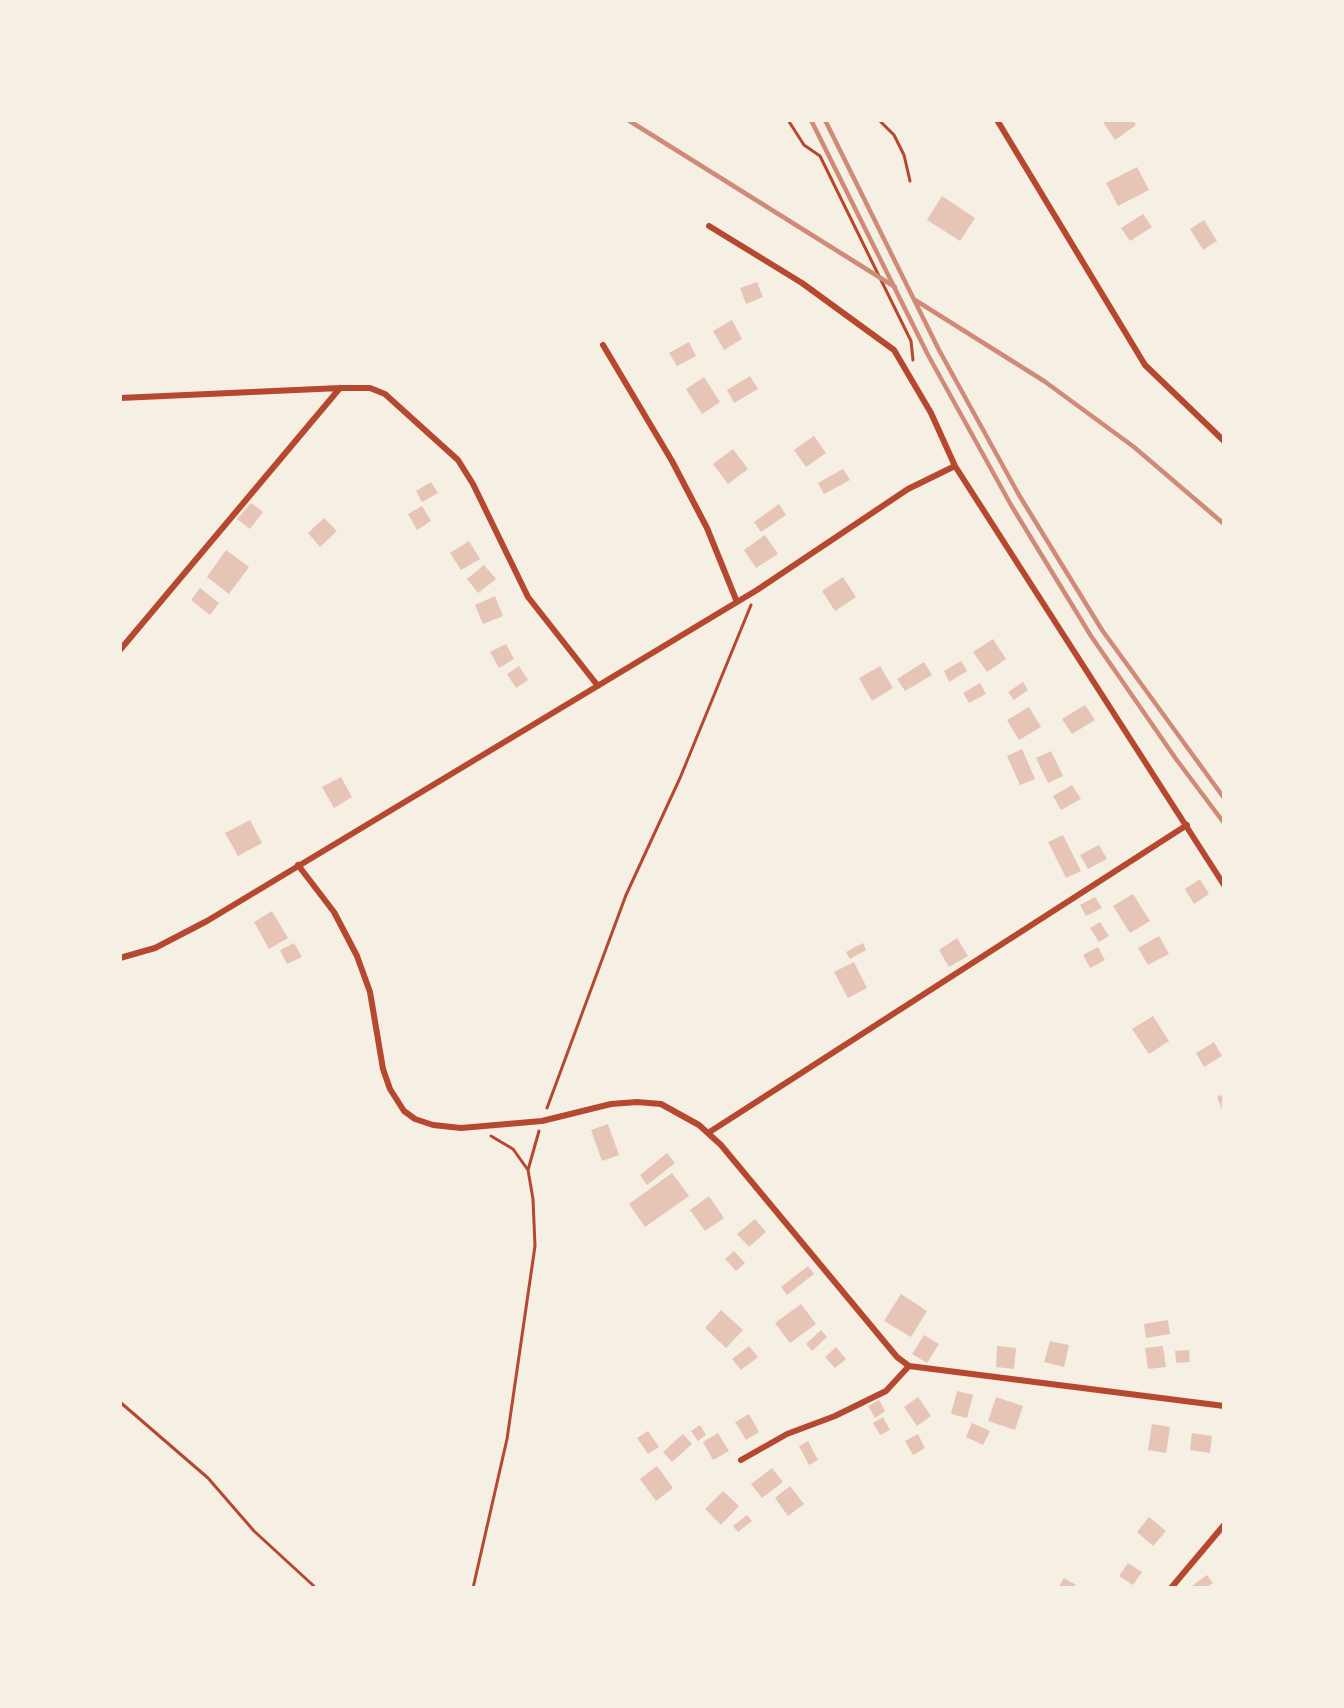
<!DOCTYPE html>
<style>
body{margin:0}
#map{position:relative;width:1344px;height:1708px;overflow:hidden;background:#f6efe4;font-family:Overpass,sans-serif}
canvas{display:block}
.frame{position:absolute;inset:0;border:122px solid #f6efe4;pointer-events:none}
</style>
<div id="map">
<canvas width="1344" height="1708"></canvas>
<div class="frame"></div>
</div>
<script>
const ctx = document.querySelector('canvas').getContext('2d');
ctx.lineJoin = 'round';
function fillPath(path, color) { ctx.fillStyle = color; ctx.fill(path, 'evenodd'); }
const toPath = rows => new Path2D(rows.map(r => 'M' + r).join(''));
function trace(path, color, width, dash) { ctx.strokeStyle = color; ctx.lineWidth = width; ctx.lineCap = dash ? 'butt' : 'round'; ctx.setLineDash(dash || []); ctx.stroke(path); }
const building = toPath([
 [1106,120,1133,120,1136,125,1115,140,1103,122],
 [1137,167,1149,190,1118,206,1106,183],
 [942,196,975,218,960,241,927,220],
 [1143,214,1152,227,1130,241,1121,228],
 [1204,220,1217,241,1203,250,1190,229],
 [757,282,763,297,746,304,740,288],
 [732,320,742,339,724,350,713,331],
 [689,342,696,356,677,366,669,353],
 [750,376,758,389,734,403,727,390],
 [704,377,720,402,702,414,686,389],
 [814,436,826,453,806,467,794,450],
 [733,449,748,469,728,484,713,464],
 [843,469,850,480,824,494,818,483],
 [431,482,438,493,422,502,416,491],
 [251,503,263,512,250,529,237,519],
 [779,504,786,515,761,532,754,522],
 [422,506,431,521,417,530,408,514],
 [324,518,337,531,320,547,308,533],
 [765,535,778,554,756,568,744,550],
 [469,541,480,559,461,570,450,553],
 [226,550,249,567,229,594,207,577],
 [484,565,496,579,478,593,467,579],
 [843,577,856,597,835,611,822,591],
 [200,588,219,603,210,615,191,600],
 [495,596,503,616,483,624,475,605],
 [993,639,1006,659,987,672,973,652],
 [506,644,514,659,499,668,490,652],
 [961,661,967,671,949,682,944,671],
 [924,662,932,675,905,691,897,679],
 [519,666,528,680,516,688,507,674],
 [880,666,893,688,872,701,859,678],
 [1023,682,1028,690,1014,700,1008,692],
 [980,683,986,694,969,703,963,693],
 [1085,705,1095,720,1072,734,1062,719],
 [1029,707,1041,727,1019,740,1007,720],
 [1022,749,1035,779,1020,785,1007,756],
 [1051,751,1063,776,1048,783,1036,758],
 [341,777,352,797,334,808,322,787],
 [1072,785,1081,799,1061,810,1053,796],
 [250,820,262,843,238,856,225,833],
 [1063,835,1081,871,1066,878,1048,842],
 [1099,845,1107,859,1088,869,1080,855],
 [1200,879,1209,894,1194,904,1185,889],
 [1133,894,1150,921,1130,933,1113,906],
 [1095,897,1102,908,1086,916,1080,905],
 [272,911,288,938,269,949,254,922],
 [1100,922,1109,936,1099,942,1090,928],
 [1159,936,1169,954,1148,965,1138,948],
 [957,938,968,956,949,967,939,950],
 [294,943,302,957,287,964,280,950],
 [863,943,866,950,850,959,846,952],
 [1098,947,1105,960,1090,968,1083,955],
 [854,962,867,988,848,998,834,972],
 [1153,1016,1169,1041,1149,1054,1132,1029],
 [1214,1042,1222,1056,1204,1067,1196,1053],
 [1224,1094,1224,1114,1217,1097],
 [608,1124,619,1155,602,1161,591,1130],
 [667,1153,675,1163,647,1185,640,1175],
 [672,1173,689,1196,645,1227,629,1204],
 [709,1196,724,1218,705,1231,690,1210],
 [755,1219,766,1232,749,1247,737,1234],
 [734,1251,745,1263,736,1271,725,1259],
 [808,1266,814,1274,787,1295,781,1287],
 [901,1294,927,1311,911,1337,884,1321],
 [801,1304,816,1324,790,1343,775,1323],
 [721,1310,743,1330,726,1348,705,1328],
 [1168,1320,1170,1334,1146,1338,1144,1324],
 [821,1330,827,1337,812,1351,806,1344],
 [924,1335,939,1344,927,1363,912,1354],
 [1050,1341,1069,1345,1064,1367,1044,1362],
 [749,1346,758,1357,741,1370,732,1359],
 [997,1346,1016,1348,1014,1369,996,1367],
 [1163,1346,1166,1367,1148,1369,1145,1348],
 [836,1347,846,1359,835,1368,825,1357],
 [1189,1350,1190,1362,1176,1363,1175,1351],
 [957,1391,973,1395,967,1418,951,1414],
 [918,1397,931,1416,917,1426,904,1407],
 [996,1397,1023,1406,1015,1430,988,1421],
 [879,1400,885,1411,875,1418,868,1406],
 [749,1414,759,1432,746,1440,735,1422],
 [883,1417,890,1430,880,1435,873,1423],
 [972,1423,990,1431,983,1445,966,1437],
 [1152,1424,1170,1427,1166,1453,1148,1450],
 [700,1425,706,1435,698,1441,691,1431],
 [648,1431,659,1447,648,1454,637,1438],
 [718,1433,729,1451,713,1460,703,1442],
 [1192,1433,1212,1436,1210,1453,1190,1450],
 [683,1434,692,1444,672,1462,663,1452],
 [918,1434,925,1448,913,1455,905,1441],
 [808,1441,818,1460,809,1465,799,1446],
 [657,1466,673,1488,656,1501,640,1479],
 [772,1468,783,1482,762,1498,751,1484],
 [790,1486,804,1504,788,1516,775,1498],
 [723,1491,739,1506,721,1525,705,1509],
 [747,1515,752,1521,738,1532,733,1526],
 [1149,1517,1166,1531,1153,1546,1137,1532],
 [1128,1563,1142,1572,1133,1585,1119,1576],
 [1207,1575,1213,1583,1205,1588,1194,1588,1192,1586],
 [1064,1578,1076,1585,1074,1588,1058,1588]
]);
const path = toPath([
 [788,120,804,145,820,156,911,341,913,360],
 [879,120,894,135,904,155,910,181],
 [547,1108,626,895,680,778,751,605],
 [528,1170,539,1131],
 [120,1402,208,1478,254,1531,316,1588],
 [473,1588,507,1439,535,1246,533,1199,528,1170,513,1149,491,1136]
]);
const minor = toPath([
 [997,120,1145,365,1224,441],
 [709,226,802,283,894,350,931,413,955,466,1224,885],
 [603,345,672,461,707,528,737,602],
 [120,398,340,388,370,388,385,394,458,460,473,484,528,597,598,686],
 [120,650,340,388],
 [298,865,334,912,357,956,370,992,383,1069,390,1089,404,1111,415,1119,433,1125,461,1128,542,1121,611,1104,637,1102,661,1104,699,1125,721,1145,897,1357,909,1366,1224,1406],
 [120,958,155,948,207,921,757,590,908,489,955,466],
 [708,1133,1187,825],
 [741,1460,787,1434,835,1416,886,1391,909,1366],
 [1171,1588,1224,1525]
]);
const rail = toPath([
 [628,120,895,287],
 [811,120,928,355,1011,505,1091,636,1176,759,1224,823],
 [825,120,939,350,1019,495,1102,630,1224,798],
 [915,300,1044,381,1134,447,1224,524]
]);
fillPath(building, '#e6c5b7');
trace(path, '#b5482f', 3);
trace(minor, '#b5482f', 6);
trace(rail, '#cf8b77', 4.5);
</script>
